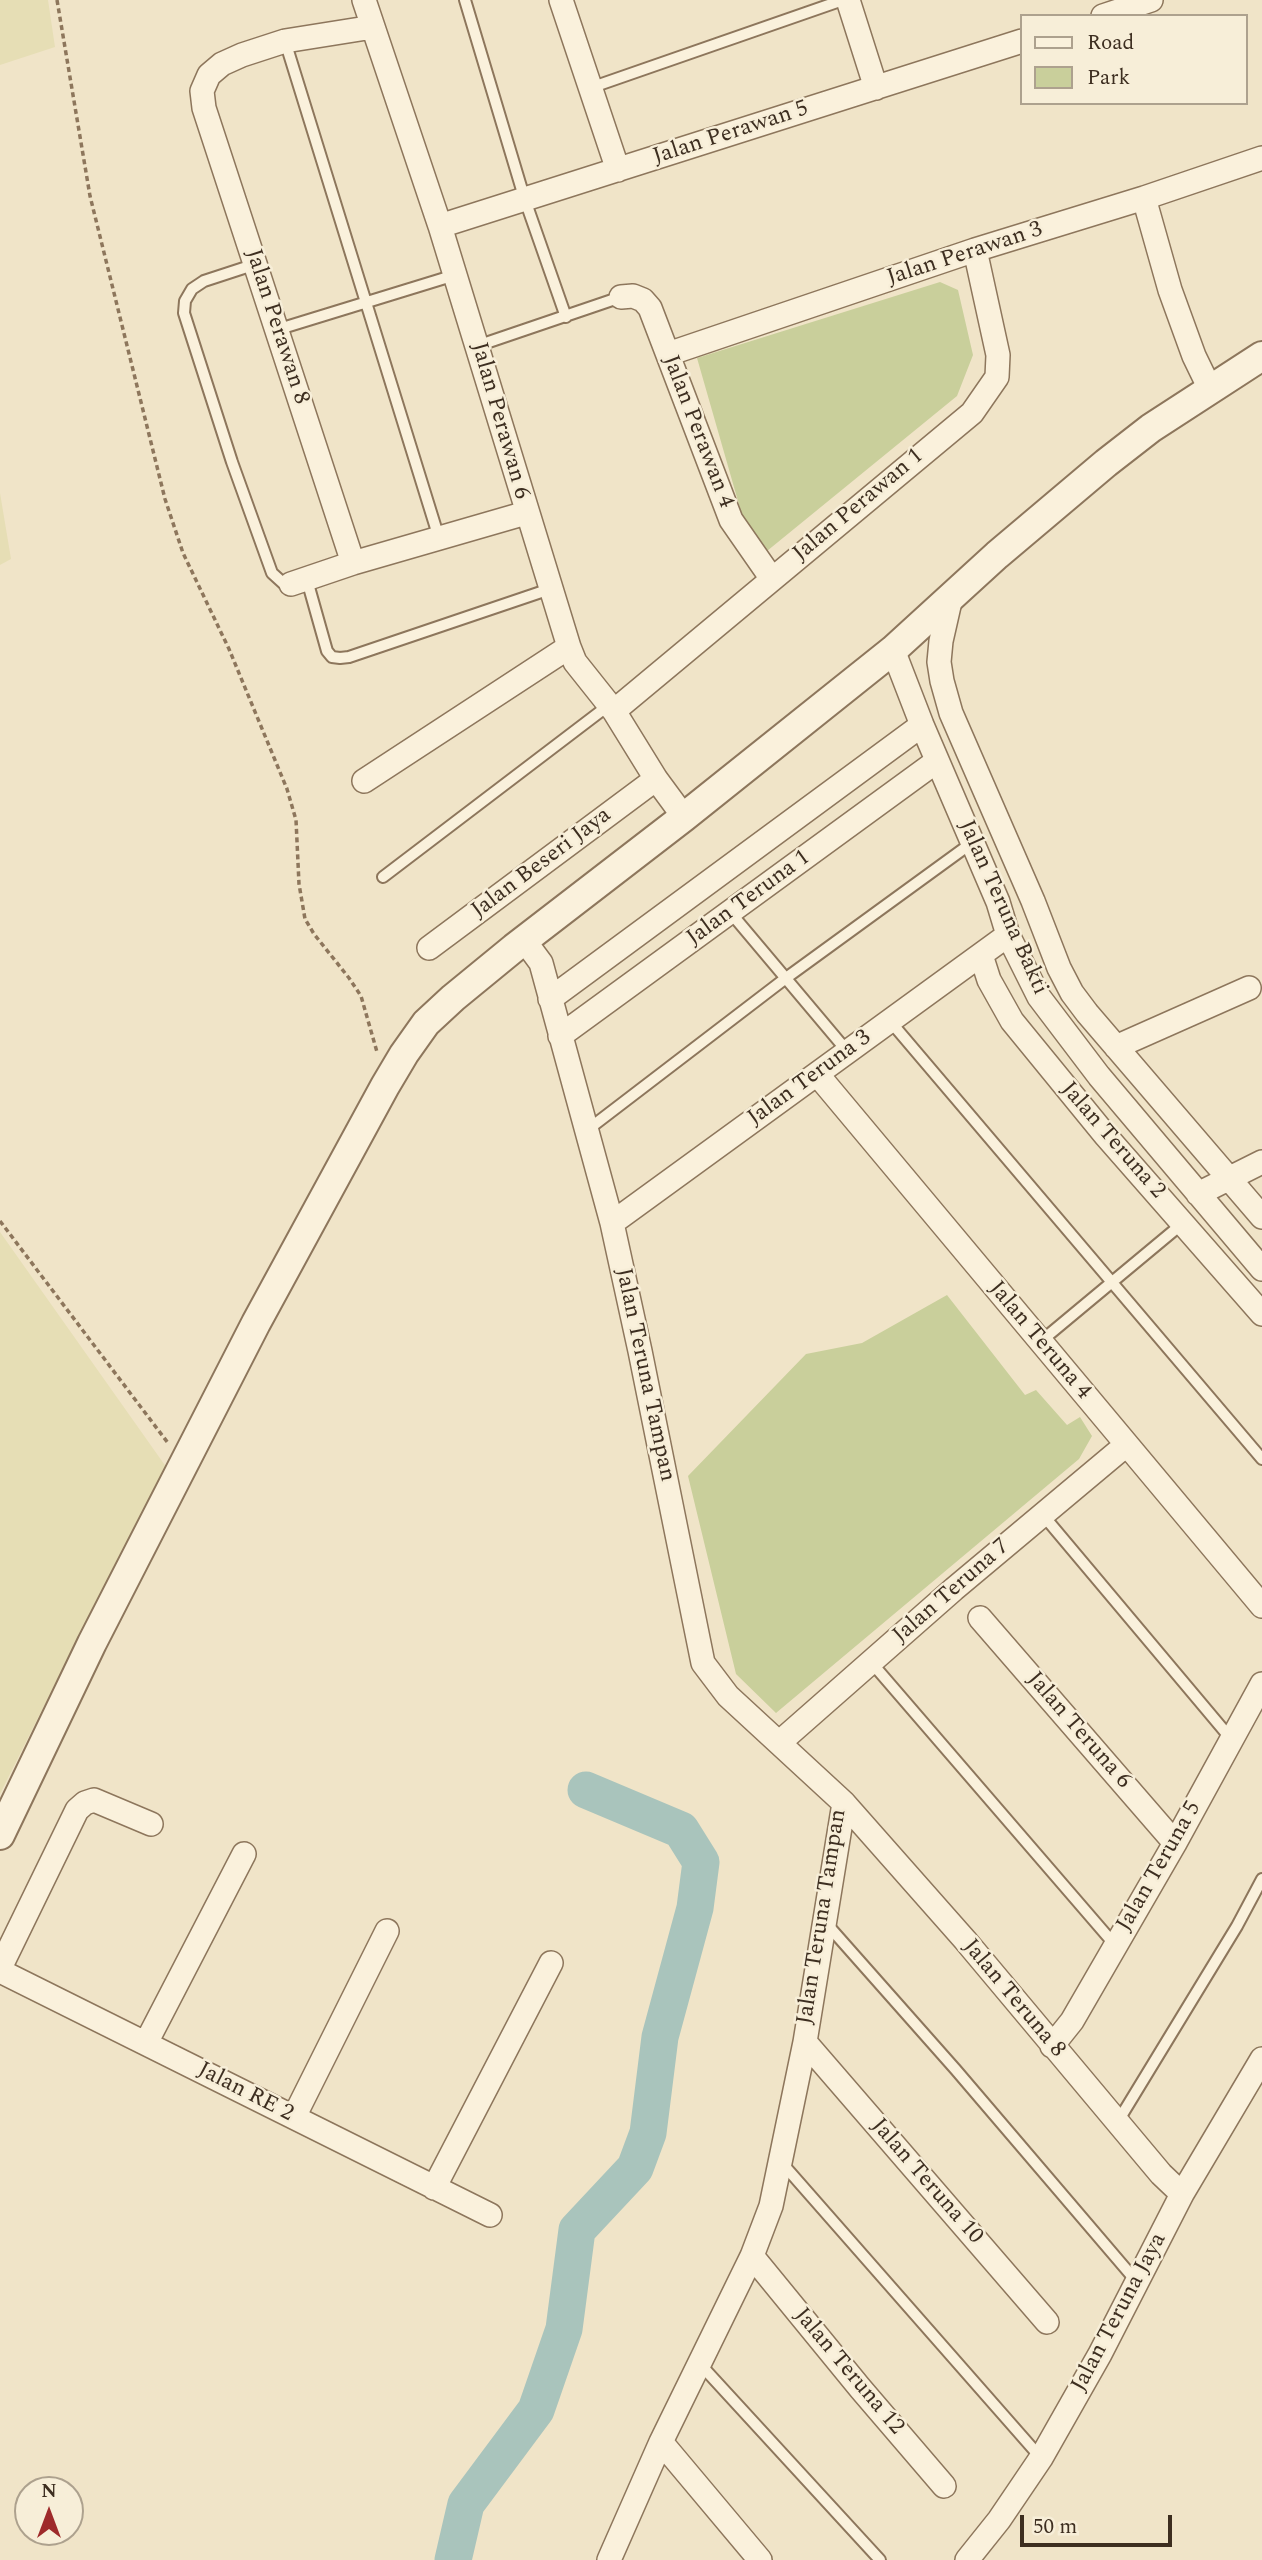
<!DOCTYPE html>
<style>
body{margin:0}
#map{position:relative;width:1262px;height:2560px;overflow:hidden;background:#f0e4c8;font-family:Spectral,serif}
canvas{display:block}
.legend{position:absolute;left:1020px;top:14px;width:228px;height:91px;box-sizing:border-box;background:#f7eed8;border:2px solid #ada18e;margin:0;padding:9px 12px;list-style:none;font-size:21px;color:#3d2e20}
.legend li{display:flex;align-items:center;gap:14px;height:35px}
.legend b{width:35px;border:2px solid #ada18e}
.north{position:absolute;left:14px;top:2476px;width:70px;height:70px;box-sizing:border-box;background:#f7eed8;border:2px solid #ada18e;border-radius:50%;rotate:0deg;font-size:19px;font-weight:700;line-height:28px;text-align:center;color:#3d2e20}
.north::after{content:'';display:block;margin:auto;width:24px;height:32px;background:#9e2a2b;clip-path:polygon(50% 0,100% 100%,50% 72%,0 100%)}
.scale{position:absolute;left:1020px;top:2515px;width:152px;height:32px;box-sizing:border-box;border:4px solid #3d2e20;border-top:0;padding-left:9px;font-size:21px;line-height:24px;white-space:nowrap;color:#3d2e20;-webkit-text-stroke:5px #f7eed8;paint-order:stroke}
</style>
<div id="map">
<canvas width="1262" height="2560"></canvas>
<ul class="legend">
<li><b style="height:9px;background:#faf1dc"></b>Road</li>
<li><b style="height:19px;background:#c9cf9b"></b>Park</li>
</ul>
<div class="north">N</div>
<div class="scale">50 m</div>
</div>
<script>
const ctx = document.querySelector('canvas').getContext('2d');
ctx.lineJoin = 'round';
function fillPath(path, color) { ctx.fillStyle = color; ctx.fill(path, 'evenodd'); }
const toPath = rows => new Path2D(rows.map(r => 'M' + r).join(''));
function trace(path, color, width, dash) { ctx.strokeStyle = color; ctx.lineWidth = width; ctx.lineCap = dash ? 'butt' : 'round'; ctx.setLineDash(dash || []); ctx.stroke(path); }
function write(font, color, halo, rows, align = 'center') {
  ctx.font = font + ' Spectral,serif'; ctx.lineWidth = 5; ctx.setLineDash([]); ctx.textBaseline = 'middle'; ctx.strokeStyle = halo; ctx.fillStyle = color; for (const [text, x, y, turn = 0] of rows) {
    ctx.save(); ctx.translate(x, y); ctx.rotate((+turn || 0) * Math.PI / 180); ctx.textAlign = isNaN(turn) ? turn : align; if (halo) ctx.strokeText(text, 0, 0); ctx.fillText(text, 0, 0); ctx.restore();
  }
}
const farmland = toPath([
 [0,0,48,0,55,47,0,65],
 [0,493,11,559,0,565],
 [0,1232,169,1471,61,1672,0,1794]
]);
const green = toPath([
 [940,282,958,290,973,355,957,396,767,551,742,515,697,358],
 [947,1295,1025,1395,1036,1390,1067,1425,1080,1417,1092,1436,1079,1459,776,1713,736,1674,688,1476,806,1354,862,1343]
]);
const river = toPath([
 [453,2560,466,2504,536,2410,564,2329,577,2230,635,2168,648,2133,660,2037,695,1908,701,1862,681,1830,586,1790]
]);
const path = toPath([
 [57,0,90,196,165,499,183,553,229,649,287,789,296,820,299,884,305,919,314,934,349,978,361,996,377,1052],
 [0,1221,168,1443]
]);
const service = toPath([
 [465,0,525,200,566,317],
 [285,41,439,538],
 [590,88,843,0],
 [256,264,204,281,192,289,185,301,184,313,232,462,272,573,283,583,291,584],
 [276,330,455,275],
 [477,346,621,297],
 [307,580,327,651,332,657,340,658,349,657,550,589],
 [383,877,609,705],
 [730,912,847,1051],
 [890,1021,1262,1459],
 [586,1131,786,978,973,842],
 [1040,1342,1183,1223],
 [1043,1515,1232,1740],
 [871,1662,1115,1945],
 [825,1922,956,2070,1137,2282],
 [1117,2123,1237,1926,1262,1879],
 [782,2163,1041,2458],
 [700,2364,880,2560]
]);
const minor = toPath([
 [364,0,440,226,569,647,575,662,614,711,656,779,684,817],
 [561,0,618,170],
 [848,0,876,88],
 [1103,16,1151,0],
 [1144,198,1170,290,1194,356,1210,389],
 [440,226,1022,41],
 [621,297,633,296,643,300,650,308,731,520,772,579],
 [668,354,975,250,1144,198,1262,158],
 [353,563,204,108,202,91,209,75,222,64,242,55,285,41,373,27],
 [291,584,353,563,526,513],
 [951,597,941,641,939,662,942,681,951,713,1033,901,1059,968,1072,993,1087,1013,1262,1217],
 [893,650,922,725,998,902,1008,935,1039,997,1099,1076,1262,1269],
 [614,711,972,413,997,377,998,355,975,250],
 [364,781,569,647],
 [524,940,541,963,612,1223,640,1351,703,1663,728,1696,844,1803,805,2042,771,2206,752,2256,661,2442,609,2560],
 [429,948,656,779],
 [981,955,989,980,1012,1021,1106,1136,1262,1314],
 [550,999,922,725],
 [560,1036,937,761],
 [1116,1047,1249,988],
 [817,1074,1262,1606],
 [1198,1194,1262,1162],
 [612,1223,1008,935],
 [980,1618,1175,1843],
 [780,1742,954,1589,1126,1445],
 [844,1803,965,1940,1161,2174,1182,2194],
 [0,1968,77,1810,85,1803,94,1800,151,1824],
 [0,1971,490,2215],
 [805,2042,1047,2322],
 [146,2043,244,1854],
 [1052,2046,1072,2021,1175,1843,1262,1684],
 [294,2117,387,1931],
 [434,2188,551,1963],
 [752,2256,860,2388,944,2486],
 [661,2442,760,2560],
 [967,2560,999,2520,1041,2458,1100,2354,1182,2194,1262,2059]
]);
const tertiary = toPath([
 [0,1835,92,1643,256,1323,385,1086,404,1054,426,1023,453,998,514,948,684,817,893,650,997,555,1106,463,1151,428,1262,356]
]);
const streetNames = [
 ["Jalan Perawan 5",731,134,-18],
 ["Jalan Perawan 3",965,255,-18],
 ["Jalan Perawan 8",276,327,72],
 ["Jalan Perawan 6",499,421,74],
 ["Jalan Perawan 4",697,432,69],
 ["Jalan Perawan 1",859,506,-40],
 ["Jalan Beseri Jaya",542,864,-37],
 ["Jalan Teruna 1",749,899,-36],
 ["Jalan Teruna Bakti",1002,908,66],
 ["Jalan Teruna 3",810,1079,-36],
 ["Jalan Teruna 2",1112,1141,49],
 ["Jalan Teruna 4",1039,1341,50],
 ["Jalan Teruna Tampan",644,1375,78],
 ["Jalan Teruna 7",952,1592,-41],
 ["Jalan Teruna 6",1078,1731,49],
 ["Jalan Teruna 5",1160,1867,-60],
 ["Jalan Teruna Tampan",823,1917,-81],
 ["Jalan Teruna 8",1013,1999,50],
 ["Jalan RE 2",245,2093,27],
 ["Jalan Teruna 10",926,2182,49],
 ["Jalan Teruna Jaya",1120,2313,-62],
 ["Jalan Teruna 12",848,2372,50]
];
fillPath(farmland, '#e6deb5');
fillPath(green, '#c9cf9b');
trace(river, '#a9c4bc', 37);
trace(service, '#8d765c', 14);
trace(minor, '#8d765c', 26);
trace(tertiary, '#8d765c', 32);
trace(path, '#8d765c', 3.5, [5, 3.5]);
trace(service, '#faf1dc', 10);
trace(minor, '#faf1dc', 23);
trace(tertiary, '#faf1dc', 28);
write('23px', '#3d2e20', '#f7eed8', streetNames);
</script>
